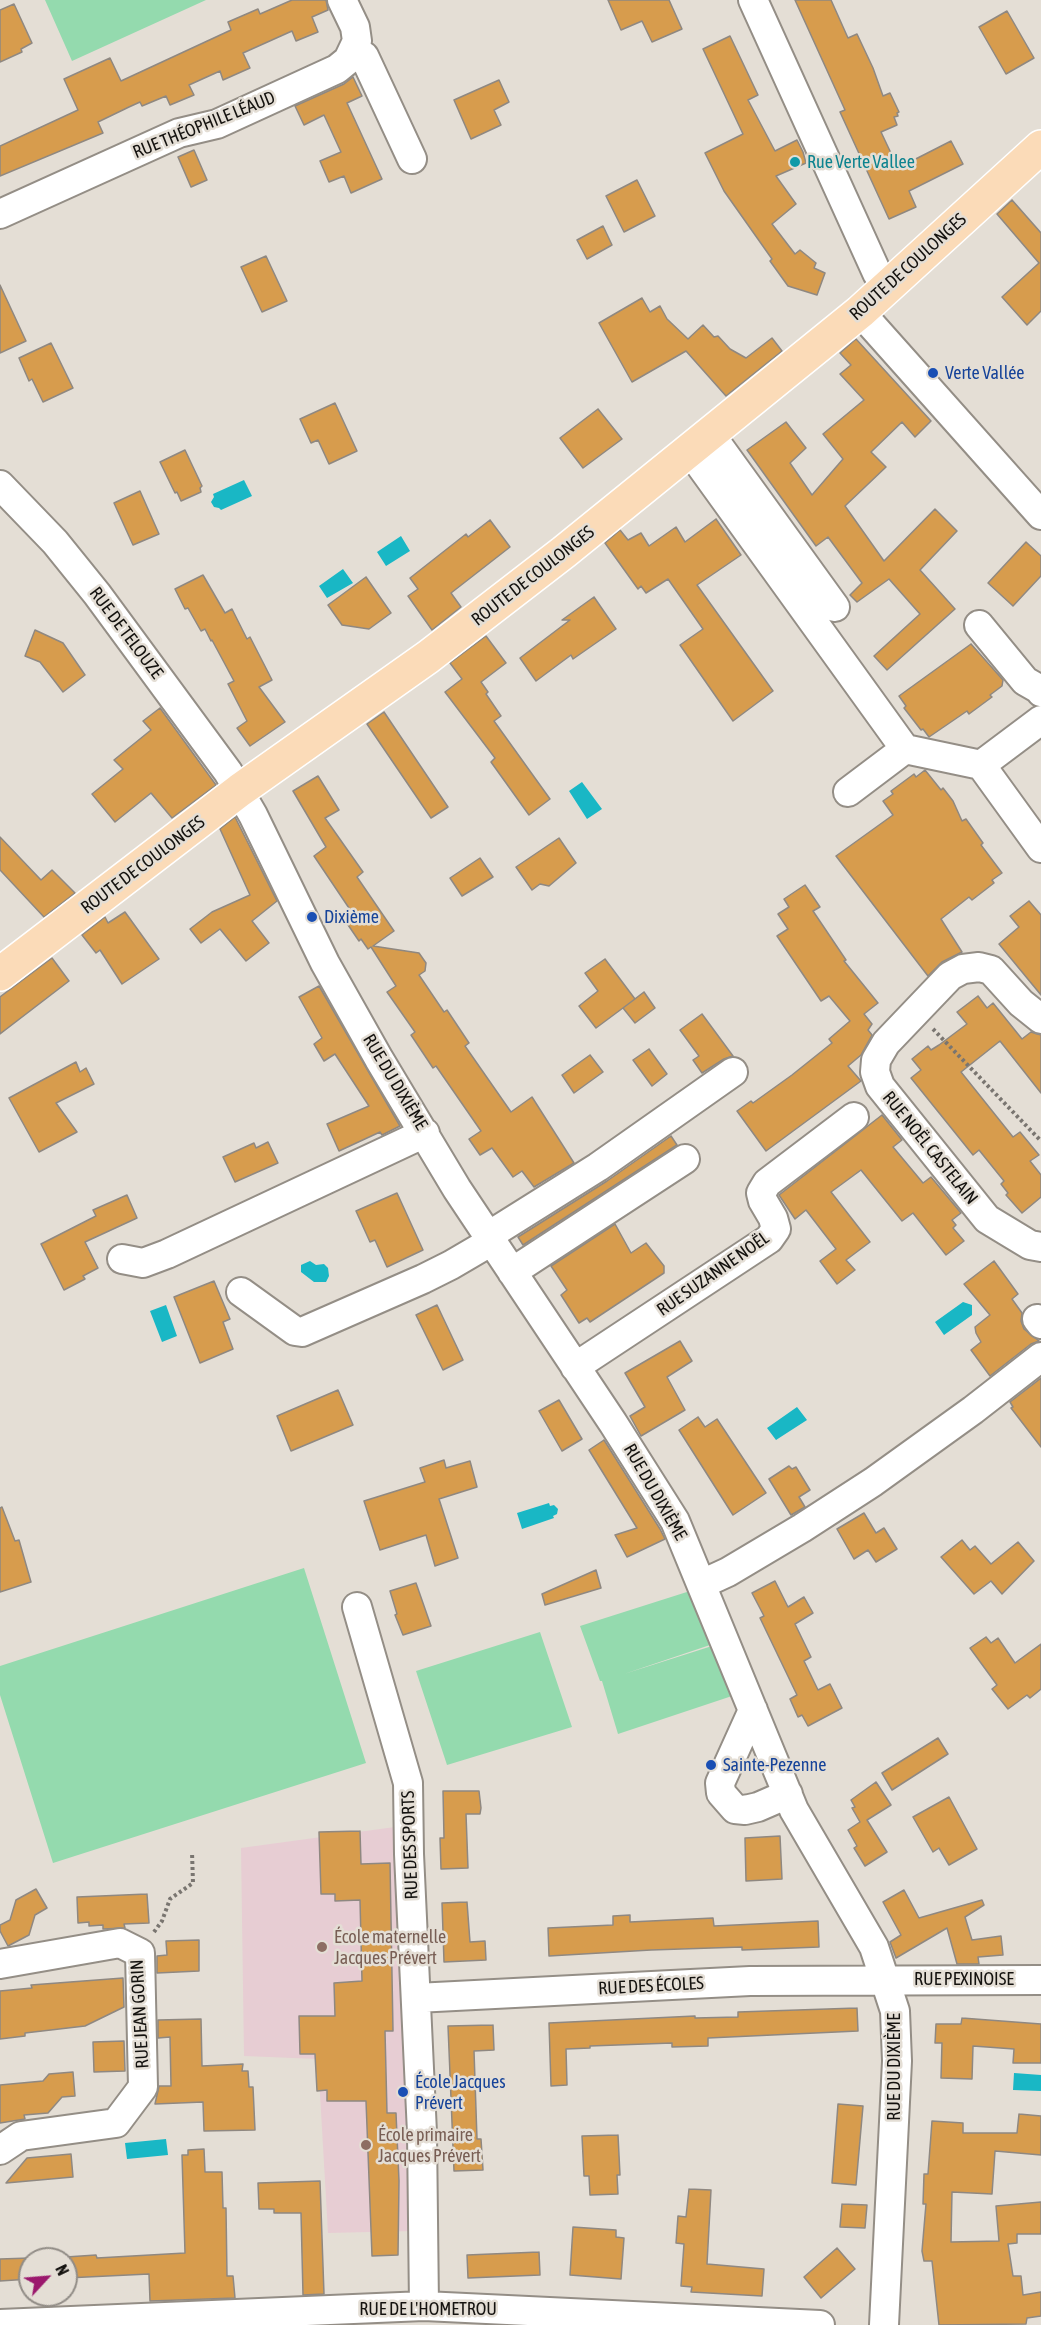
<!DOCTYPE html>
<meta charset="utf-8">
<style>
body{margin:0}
#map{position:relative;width:1041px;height:2325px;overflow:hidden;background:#e4ded5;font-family:"Asap Condensed",sans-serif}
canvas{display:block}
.north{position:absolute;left:18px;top:2247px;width:60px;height:60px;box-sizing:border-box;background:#e4ded5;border:2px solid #918c86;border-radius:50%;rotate:64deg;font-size:16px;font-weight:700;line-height:24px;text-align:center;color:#14120f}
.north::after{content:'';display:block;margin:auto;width:21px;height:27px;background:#9b186d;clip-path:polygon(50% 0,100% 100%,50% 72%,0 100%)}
</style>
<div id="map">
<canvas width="1041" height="2325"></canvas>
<div class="north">N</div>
</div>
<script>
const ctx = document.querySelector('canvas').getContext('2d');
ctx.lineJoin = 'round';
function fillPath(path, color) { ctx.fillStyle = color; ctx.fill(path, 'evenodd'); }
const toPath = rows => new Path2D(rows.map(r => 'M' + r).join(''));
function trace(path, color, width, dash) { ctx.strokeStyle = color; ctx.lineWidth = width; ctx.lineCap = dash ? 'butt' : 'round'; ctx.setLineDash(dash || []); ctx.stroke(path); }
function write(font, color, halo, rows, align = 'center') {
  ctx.font = font + ' "Asap Condensed",sans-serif'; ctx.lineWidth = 5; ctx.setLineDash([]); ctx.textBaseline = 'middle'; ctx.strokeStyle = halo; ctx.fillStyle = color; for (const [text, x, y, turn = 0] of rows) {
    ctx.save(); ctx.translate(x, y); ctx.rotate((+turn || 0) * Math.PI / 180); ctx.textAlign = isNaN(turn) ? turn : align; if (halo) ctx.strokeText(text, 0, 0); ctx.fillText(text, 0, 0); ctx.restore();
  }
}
const education = toPath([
 [395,1827,413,2231,328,2233,318,2059,244,2056,241,1848]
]);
const green = toPath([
 [45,0,206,0,72,61],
 [304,1568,366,1763,53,1863,0,1695,0,1666],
 [690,1591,713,1644,624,1674,712,1646,732,1696,618,1734,602,1681,600,1681,580,1626],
 [540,1632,572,1727,447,1765,416,1671]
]);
const water = toPath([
 [244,480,252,496,221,510,219,508,214,507,211,502,214,497,213,494],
 [401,536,410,551,386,566,377,552],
 [343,569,353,583,327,598,319,586],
 [582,782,602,809,587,819,569,791],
 [310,1261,316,1265,324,1264,328,1268,329,1276,326,1282,314,1282,301,1272,301,1265],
 [963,1302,972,1305,972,1315,944,1335,935,1322],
 [166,1305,177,1336,162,1342,150,1311],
 [797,1407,807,1420,776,1440,767,1428],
 [549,1503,550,1506,554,1505,558,1509,557,1514,553,1516,554,1518,522,1529,517,1513],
 [1014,2073,1041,2075,1041,2091,1013,2090],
 [166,2139,168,2155,127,2159,125,2143]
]);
const building = toPath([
 [292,0,326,0,328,10,312,17,318,32,296,41,292,31,243,53,250,68,223,80,220,71,189,85,194,95,170,105,166,96,142,106,140,102,129,107,98,122,103,133,0,176,0,146,78,110,64,79,110,58,121,81,231,30,228,22,258,9,260,14,292,0],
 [608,0,669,0,682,29,652,42,642,21,621,30,608,0],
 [795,0,831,0,848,38,857,34,873,68,883,96,890,93,899,112,897,113,898,116,894,117,897,125,881,132,898,168,951,141,963,164,909,191,916,207,889,219,840,112,845,110,795,0],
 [14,4,32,43,21,49,22,52,0,62,0,10,14,4],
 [1007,11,1034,58,1006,74,979,27,1007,11],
 [730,36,758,95,748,100,775,151,797,140,803,152,806,163,776,176,796,204,772,224,795,254,800,250,816,263,814,268,825,273,817,295,788,286,770,261,772,259,724,191,705,153,743,134,703,49,730,36],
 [353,77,362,96,347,103,382,179,351,193,344,176,329,182,320,161,341,152,324,115,304,125,295,106,344,84,353,77],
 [499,80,509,102,494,110,501,125,471,139,454,100,499,80],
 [194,150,207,180,191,187,178,157,194,150],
 [637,180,655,216,624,232,606,196,637,180],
 [1012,200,1041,233,1041,311,1027,325,1002,297,1039,263,997,214,1012,200],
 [603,226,612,245,587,259,577,240,603,226],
 [266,256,287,301,262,312,241,267,266,256],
 [0,285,26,341,0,353,0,285],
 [642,298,650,312,660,306,667,319,688,339,703,325,714,337,718,336,730,349,746,358,772,338,782,351,726,396,686,351,632,382,599,323,642,298],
 [856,339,931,421,915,437,902,422,871,452,886,467,845,506,884,561,935,509,957,531,920,570,955,609,887,670,874,656,920,614,889,579,857,602,850,595,862,583,828,537,816,546,747,450,786,422,806,448,790,463,812,495,843,459,823,434,864,400,840,374,851,365,840,353,856,339],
 [51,343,73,388,43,402,32,379,29,381,19,358,51,343],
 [335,403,357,451,329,464,318,440,311,443,300,419,335,403],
 [598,409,622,439,583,468,560,438,598,409],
 [185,450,202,486,200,488,201,492,181,501,177,492,175,493,160,462,185,450],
 [140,491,159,534,133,545,114,503,140,491],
 [716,519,741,555,697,585,773,691,733,721,680,645,703,629,668,579,646,593,641,586,638,589,605,543,620,530,628,540,641,533,649,546,676,527,685,542,716,519],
 [490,520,510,547,451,593,461,607,432,630,408,596,418,589,410,578,466,534,468,537,490,520],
 [1026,542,1041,556,1041,576,1013,606,988,583,1026,542],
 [203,575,225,613,232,609,247,639,250,637,272,680,259,687,285,722,250,746,237,728,247,721,228,684,234,681,212,640,211,641,205,629,201,631,188,608,185,609,175,589,203,575],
 [366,577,391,613,369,629,342,625,328,605,366,577],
 [594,597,616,629,573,659,571,655,536,681,520,658,570,620,562,620,594,597],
 [35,630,63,643,85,675,63,692,40,662,25,656,35,630],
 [486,636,506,663,481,682,488,692,486,694,501,716,494,721,550,799,529,815,491,762,495,758,445,692,462,679,450,663,486,636],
 [971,644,1003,680,1002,686,990,695,992,697,969,714,967,711,929,737,923,729,921,730,904,708,906,706,899,696,971,644],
 [160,708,216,785,172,818,151,793,115,822,92,794,123,769,114,760,151,730,143,721,160,708],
 [384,712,448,807,431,818,367,724,384,712],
 [925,770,941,790,943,788,953,801,962,821,966,819,983,843,981,845,1002,873,992,880,994,883,972,900,969,897,941,919,962,952,942,962,928,976,836,856,893,815,883,801,893,794,891,791,914,774,916,777,925,770],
 [318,776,339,810,325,818,363,872,357,877,394,931,373,946,419,953,426,963,425,971,419,975,444,1012,447,1010,469,1043,465,1046,511,1112,532,1097,574,1163,534,1187,522,1171,513,1177,492,1148,480,1155,469,1139,481,1131,436,1066,433,1068,411,1035,415,1032,387,992,396,986,371,947,368,949,361,939,359,941,344,919,353,914,314,856,326,847,293,791,318,776],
 [235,817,277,901,252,921,269,943,246,961,220,929,201,943,190,929,212,912,250,895,220,829,235,817],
 [0,837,41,880,52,870,75,893,44,917,0,870,0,837],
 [559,838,576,863,549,886,540,884,532,890,516,867,559,838],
 [480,858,493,877,462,896,450,878,480,858],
 [805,885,820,907,813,911,846,960,844,961,878,1003,864,1014,872,1024,868,1030,872,1035,861,1055,848,1066,861,1081,766,1151,737,1111,751,1101,753,1103,792,1075,832,1043,829,1039,850,1021,829,996,821,1001,777,936,788,929,778,914,789,907,784,899,805,885],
 [1029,901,1041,915,1041,995,999,944,1019,927,1010,916,1029,901],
 [125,912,159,959,122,984,100,950,96,953,82,935,105,917,108,923,125,912],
 [52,958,69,981,0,1034,0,997,52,958],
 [605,959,635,999,596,1028,579,1006,598,991,585,973,605,959],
 [319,986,400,1126,382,1135,380,1132,339,1151,327,1124,369,1106,335,1054,324,1061,314,1044,322,1038,299,997,319,986],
 [644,992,655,1008,635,1023,623,1008,644,992],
 [978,996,987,1008,993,1003,1022,1039,1031,1032,1041,1035,1041,1093,1000,1041,961,1072,1013,1137,1020,1132,1039,1155,1030,1161,1041,1175,1041,1197,1022,1213,1006,1195,1008,1193,1001,1184,1004,1181,979,1150,973,1155,911,1078,921,1070,912,1059,928,1046,931,1050,939,1045,967,1024,957,1012,978,996],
 [702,1014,733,1056,724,1059,702,1073,693,1060,699,1056,680,1030,702,1014],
 [649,1049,667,1074,652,1086,633,1060,649,1049],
 [590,1055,603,1072,574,1093,562,1075,590,1055],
 [76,1062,80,1072,86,1068,94,1084,56,1103,77,1132,39,1152,9,1098,76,1062],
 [882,1115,902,1140,893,1147,923,1183,931,1177,961,1213,952,1220,956,1225,953,1228,964,1241,946,1255,913,1213,902,1221,861,1170,831,1192,870,1242,846,1260,855,1270,837,1284,820,1261,836,1249,806,1210,795,1219,779,1195,882,1115],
 [671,1136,677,1145,523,1245,518,1237,607,1181,671,1136],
 [268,1142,278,1163,235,1182,223,1157,254,1143,256,1148,268,1142],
 [397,1193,423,1250,387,1267,375,1240,370,1242,356,1211,397,1193],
 [127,1195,137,1218,85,1242,98,1268,83,1276,85,1279,64,1290,41,1244,96,1216,93,1210,127,1195],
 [615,1224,631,1253,646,1243,664,1266,664,1273,590,1322,587,1318,579,1323,561,1295,567,1290,551,1266,615,1224],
 [994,1261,1018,1294,1012,1299,1022,1313,1021,1321,1024,1329,1039,1341,1031,1344,990,1376,971,1350,981,1342,976,1333,975,1327,990,1315,964,1284,994,1261],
 [214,1281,230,1319,223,1322,233,1349,200,1363,174,1297,214,1281],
 [437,1305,463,1360,443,1370,416,1315,437,1305],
 [680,1341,692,1361,667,1377,685,1410,641,1436,630,1416,645,1407,625,1373,680,1341],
 [1041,1378,1041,1447,1011,1408,1013,1407,1010,1402,1041,1378],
 [338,1390,353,1425,291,1451,277,1416,338,1390],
 [559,1400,582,1439,562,1451,539,1411,559,1400],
 [698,1417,705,1427,717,1419,766,1493,733,1515,679,1430,698,1417],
 [604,1440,660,1529,665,1539,627,1557,615,1535,637,1528,589,1450,604,1440],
 [444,1460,446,1468,470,1461,477,1487,439,1499,458,1558,435,1566,426,1535,380,1550,364,1501,425,1482,420,1468,444,1460],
 [789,1466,792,1469,796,1467,810,1490,799,1497,805,1507,791,1515,769,1479,789,1466],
 [2,1507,15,1541,19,1540,31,1582,0,1592,0,1508,2,1507],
 [864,1513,876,1533,884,1528,897,1549,876,1562,868,1550,854,1559,837,1529,864,1513],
 [962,1540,970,1550,975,1546,991,1564,1018,1542,1034,1561,1002,1594,991,1581,974,1594,941,1557,962,1540],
 [596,1570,601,1588,545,1605,542,1594,596,1570],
 [775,1581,788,1607,804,1597,813,1613,795,1624,811,1657,804,1661,818,1690,830,1684,842,1708,808,1726,802,1715,798,1717,790,1699,797,1695,760,1618,764,1616,752,1593,775,1581],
 [416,1583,431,1626,403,1635,395,1615,397,1614,390,1591,416,1583],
 [986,1637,991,1643,998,1638,1015,1663,1041,1644,1041,1689,1030,1698,1027,1695,1008,1709,992,1689,997,1685,970,1648,986,1637],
 [938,1738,948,1754,892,1790,882,1773,938,1738],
 [876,1782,891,1805,867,1820,887,1852,865,1866,854,1848,857,1846,848,1830,860,1822,852,1808,855,1807,851,1800,876,1782],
 [443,1791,479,1791,481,1808,480,1814,466,1814,468,1868,441,1869,440,1838,444,1838,443,1791],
 [949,1797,977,1849,949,1865,939,1848,933,1852,913,1817,949,1797],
 [360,1831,361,1864,390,1863,393,2031,385,2031,387,2113,396,2113,399,2181,398,2255,372,2256,366,2101,327,2101,327,2090,317,2091,315,2054,300,2054,299,2016,335,2016,334,1983,362,1981,360,1900,335,1901,335,1894,321,1894,319,1832,360,1831],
 [780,1836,782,1879,746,1881,745,1838,780,1836],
 [36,1889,47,1908,35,1915,29,1935,8,1946,0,1931,0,1925,10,1920,16,1900,36,1889],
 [904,1890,919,1918,982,1900,984,1905,965,1917,972,1940,1001,1936,1003,1955,978,1957,979,1964,957,1964,947,1928,896,1958,890,1942,901,1935,883,1902,904,1890],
 [147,1894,149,1923,124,1924,125,1928,103,1929,103,1925,89,1926,89,1922,78,1923,77,1897,147,1894],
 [467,1902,470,1942,485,1941,486,1960,444,1962,442,1903,467,1902],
 [630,1915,630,1922,713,1918,714,1926,818,1921,819,1947,742,1950,742,1947,651,1950,549,1956,548,1928,613,1925,613,1916,630,1915],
 [199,1940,199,1971,157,1973,157,1956,167,1955,166,1941,199,1940],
 [123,1978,124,2007,85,2026,25,2033,25,2036,0,2039,0,1991,32,1988,31,1985,123,1978],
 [857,2008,858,2031,708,2038,708,2046,672,2047,672,2043,590,2046,590,2048,566,2049,567,2085,551,2086,549,2023,695,2016,695,2018,738,2017,738,2012,857,2008],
 [962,2018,1041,2024,1041,2063,1013,2063,1014,2049,973,2046,972,2079,941,2078,942,2043,935,2043,936,2024,961,2024,962,2018],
 [201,2019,202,2066,243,2064,242,2071,248,2071,249,2087,253,2087,255,2130,204,2131,203,2102,155,2104,159,2086,171,2086,170,2037,158,2038,158,2020,201,2019],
 [493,2025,494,2050,474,2051,477,2139,481,2139,483,2170,454,2171,448,2026,493,2025],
 [124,2041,125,2071,94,2072,93,2042,124,2041],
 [73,2072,75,2096,62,2097,48,2113,24,2115,25,2119,0,2123,0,2085,43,2081,49,2074,73,2072],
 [838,2104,863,2106,856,2185,832,2183,838,2104],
 [1019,2114,1041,2116,1041,2155,995,2151,992,2194,952,2192,951,2242,999,2241,996,2206,1041,2202,1041,2234,1017,2234,1017,2243,1008,2244,1013,2276,1021,2276,1023,2295,1041,2292,1041,2316,1027,2318,1026,2324,939,2325,932,2261,924,2261,922,2251,926,2204,923,2204,924,2174,928,2174,932,2121,963,2123,963,2133,1017,2133,1019,2114],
 [618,2135,620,2175,617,2175,618,2194,590,2195,589,2176,584,2176,582,2136,618,2135],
 [204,2149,205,2172,222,2172,223,2208,226,2208,227,2276,233,2276,235,2298,150,2301,149,2274,66,2278,66,2257,96,2255,97,2258,185,2253,182,2155,188,2155,188,2150,204,2149],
 [71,2154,73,2177,6,2183,27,2158,71,2154],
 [320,2181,324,2294,303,2295,301,2213,274,2213,274,2209,259,2209,258,2183,320,2181],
 [689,2189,711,2190,707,2264,764,2269,762,2296,691,2292,692,2287,681,2286,684,2244,676,2243,678,2216,686,2217,689,2189],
 [842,2204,867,2205,865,2228,840,2227,842,2204],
 [573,2227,616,2230,616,2237,624,2238,621,2279,570,2275,573,2227],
 [837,2248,855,2269,821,2298,804,2277,837,2248],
 [539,2252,540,2275,468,2278,467,2255,539,2252],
 [30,2258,30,2279,0,2281,0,2259,30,2258]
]);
const path = toPath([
 [933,1029,1041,1141],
 [154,1932,162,1921,170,1899,193,1883,192,1852]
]);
const minor = toPath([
 [753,0,877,273,886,287],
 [354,51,364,56,412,159],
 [0,214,179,133,217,124,337,69,348,60,357,41,355,27,342,0],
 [860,312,1041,515],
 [710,434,835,607],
 [690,451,905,749,981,765,1041,848],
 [0,485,55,542,97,594,228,772,253,815,325,963,379,1059,457,1189,613,1423,675,1521,794,1810,874,1947,895,2011,897,2061,884,2325],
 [979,625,1025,681,1039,689,1041,692],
 [981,765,1041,720],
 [848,792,905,749],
 [1041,1019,1021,1003,991,970,979,967,963,969,950,976,886,1043,876,1060,875,1072,880,1086,987,1219,1030,1245,1041,1247],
 [488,1236,598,1167,733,1072],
 [122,1259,143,1263,167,1254,425,1133],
 [512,1272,685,1159],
 [241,1292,295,1331,302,1332,423,1279,451,1265,492,1241],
 [1037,1319,1041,1324],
 [575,1367,769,1239,776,1229,773,1218,763,1201,761,1193,767,1183,854,1117],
 [702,1584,728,1572,802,1528,873,1482,973,1410,1041,1357],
 [357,1607,408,1783,409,1854,422,2133,424,2306],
 [753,1710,720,1783,721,1793,735,1809,745,1810,758,1807,788,1794],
 [0,1964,120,1943,140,1953,143,2087,116,2123,21,2136,0,2150],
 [416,1998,750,1981,1041,1980],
 [0,2324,424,2306,820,2325]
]);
const major = toPath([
 [0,974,240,790,428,657,564,552,860,312,1041,147]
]);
const markers = [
 [795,162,6,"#0f9aa8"],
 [933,373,6,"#1a4fb4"],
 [312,917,6,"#1a4fb4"],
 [711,1765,6,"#1a4fb4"],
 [322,1947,6,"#8d6e63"],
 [403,2092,6,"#1a4fb4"],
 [366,2145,6,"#8d6e63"]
];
const streetNames = [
 ["RUE THÉOPHILE LÉAUD",204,125,-22],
 ["ROUTE DE COULONGES",908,267,-42],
 ["ROUTE DE COULONGES",533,576,-38],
 ["RUE DE TELOUZE",126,633,53],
 ["ROUTE DE COULONGES",143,865,-37],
 ["RUE DU DIXIÈME",395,1082,59],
 ["RUE NOËL CASTELAIN",930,1148,51],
 ["RUE SUZANNE NOËL",713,1274,-35],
 ["RUE DU DIXIÈME",655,1492,60],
 ["RUE DES SPORTS",410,1845,-92],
 ["RUE PEXINOISE",964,1979],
 ["RUE DES ÉCOLES",651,1986,-3],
 ["RUE JEAN GORIN",140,2014,-93],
 ["RUE DU DIXIÈME",894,2067,-90],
 ["RUE DE L'HOMETROU",428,2309]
];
const cultureNames = [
 ["Rue Verte Vallee",807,162]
];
const transitNames = [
 ["Verte Vallée",945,373],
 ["Dixième",324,917],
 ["Sainte-Pezenne",723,1765],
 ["École Jacques",415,2082],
 ["Prévert",415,2103]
];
const educationNames = [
 ["École maternelle",334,1937],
 ["Jacques Prévert",334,1958],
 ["École primaire",378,2135],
 ["Jacques Prévert",378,2156]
];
fillPath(education, '#e7cdd3');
fillPath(green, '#94daae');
fillPath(water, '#19b7c5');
fillPath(building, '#d79c4d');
trace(building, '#8f8881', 1.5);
trace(minor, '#948e86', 32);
trace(major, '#fff', 36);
trace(path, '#797570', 4, [3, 3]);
trace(minor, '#fff', 28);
trace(major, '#fbdbb8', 33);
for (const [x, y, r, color] of markers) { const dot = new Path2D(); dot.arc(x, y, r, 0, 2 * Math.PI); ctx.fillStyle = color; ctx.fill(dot); trace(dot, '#e4ded5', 2); }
write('18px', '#14120f', '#e4ded5', streetNames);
write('18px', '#0d838f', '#e4ded5', cultureNames, 'left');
write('18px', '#164399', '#e4ded5', transitNames, 'left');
write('18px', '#785e54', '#e4ded5', educationNames, 'left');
</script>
